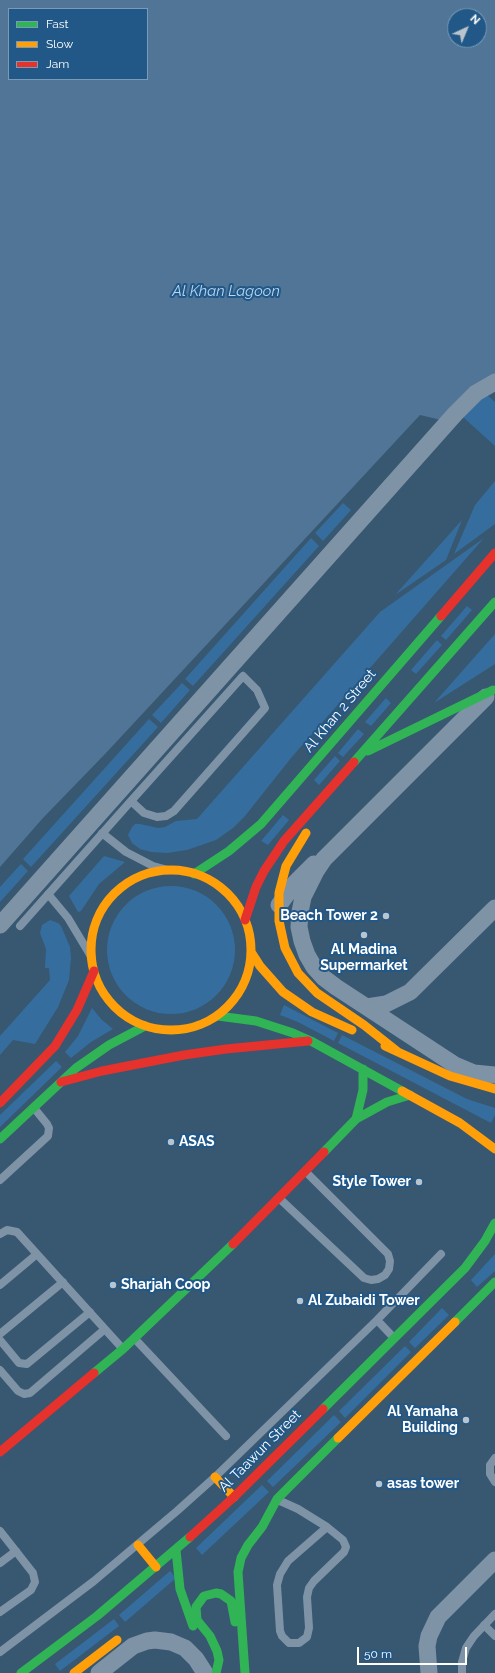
<!DOCTYPE html>
<style>
body{margin:0}
#map{position:relative;width:495px;height:1673px;overflow:hidden;background:#385771;font-family:Raleway,sans-serif}
canvas{display:block}
.legend{position:absolute;left:8px;top:8px;width:140px;height:72px;box-sizing:border-box;background:#215888;border:1px solid #7a9bb8;margin:0;padding:5px 7px;list-style:none;font-size:12px;color:#fff}
.legend li{display:flex;align-items:center;gap:8px;height:20px}
.legend b{width:20px;border:1px solid #7a9bb8}
.north{position:absolute;left:447px;top:8px;width:40px;height:40px;box-sizing:border-box;background:#215888;border:1px solid #7a9bb8;border-radius:50%;rotate:44deg;font-size:11px;font-weight:700;line-height:16px;text-align:center;color:#fff}
.north::after{content:'';display:block;margin:auto;width:14px;height:18px;background:#b9c4cd;clip-path:polygon(50% 0,100% 100%,50% 72%,0 100%)}
.scale{position:absolute;left:357px;top:1647px;width:110px;height:18px;box-sizing:border-box;border:2px solid #fff;border-top:0;padding-left:5px;font-size:12px;line-height:14px;white-space:nowrap;color:#fff;-webkit-text-stroke:3px #215888;paint-order:stroke}
</style>
<div id="map">
<canvas width="495" height="1673"></canvas>
<ul class="legend">
<li><b style="height:5px;background:#30b455"></b>Fast</li>
<li><b style="height:5px;background:#ff9f0a"></b>Slow</li>
<li><b style="height:5px;background:#e5322d"></b>Jam</li>
</ul>
<div class="north">N</div>
<div class="scale">50 m</div>
</div>
<script>
const ctx = document.querySelector('canvas').getContext('2d');
ctx.lineJoin = 'round';
function fillPath(path, color) { ctx.fillStyle = color; ctx.fill(path, 'evenodd'); }
const toPath = rows => new Path2D(rows.map(r => 'M' + r).join(''));
function trace(path, color, width, dash) { ctx.strokeStyle = color; ctx.lineWidth = width; ctx.lineCap = dash ? 'butt' : 'round'; ctx.setLineDash(dash || []); ctx.stroke(path); }
function write(font, color, halo, rows, align = 'center') {
  ctx.font = font + ' Raleway,sans-serif'; ctx.lineWidth = 4; ctx.setLineDash([]); ctx.textBaseline = 'middle'; ctx.strokeStyle = halo; ctx.fillStyle = color; for (const [text, x, y, turn = 0] of rows) {
    ctx.save(); ctx.translate(x, y); ctx.rotate((+turn || 0) * Math.PI / 180); ctx.textAlign = isNaN(turn) ? turn : align; if (halo) ctx.strokeText(text, 0, 0); ctx.fillText(text, 0, 0); ctx.restore();
  }
}
const green = toPath([
 [485,393,495,402,495,446,463,417],
 [495,481,495,524,454,554,475,505],
 [343,503,351,510,323,541,315,533],
 [462,520,446,560,395,595],
 [311,538,319,546,193,686,185,679],
 [484,538,291,758,245,816,233,828,216,840,187,850,167,853,151,852,140,849,132,843,128,835,132,827,135,824,140,824,158,828,165,827,176,821,197,819,380,612],
 [467,606,472,610,446,640,441,636],
 [495,634,495,664,434,703],
 [437,640,442,645,416,674,411,670],
 [182,683,190,690,161,723,152,715],
 [386,698,391,703,371,726,365,722],
 [149,719,158,727,31,867,23,859],
 [358,729,364,734,343,757,338,753],
 [335,756,340,761,319,785,314,780],
 [283,815,289,820,268,845,261,841],
 [104,856,125,862,99,884,81,911,78,912,69,896],
 [21,864,28,871,0,902,0,887],
 '107 950a64 64 0 1 1 128 0a64 64 0 1 1-128 0Z',
 [50,920,58,923,61,926,70,947,71,958,69,980,58,1007,35,1044,13,1040,0,1055,0,1036,50,980,49,968,45,968,46,949,40,933,42,925],
 [284,1005,338,1033,334,1041,298,1022,280,1015],
 [92,1008,101,1019,113,1029,91,1042,71,1058,65,1052,78,1036],
 [342,1035,467,1099,495,1108,495,1115,491,1123,338,1043],
 [56,1061,62,1067,0,1127,0,1115],
 [495,1254,495,1271,477,1287,471,1280],
 [442,1308,449,1315,415,1348,409,1342],
 [405,1346,411,1352,345,1418,339,1411],
 [334,1415,341,1422,273,1487,267,1481],
 [262,1485,269,1492,202,1555,196,1548],
 [170,1571,176,1578,125,1622,119,1615],
 [114,1619,119,1626,60,1671,55,1664]
]);
const water = toPath([
 [0,0,495,0,495,375,441,420,420,415,106,753,43,818,0,867],
 [9,9,147,9,147,79,9,79],
 [455,16,479,16,479,40,455,40]
]);
const lane = toPath([
 [243,676,257,690,265,708,174,811,166,816,157,817,144,813,131,801,243,676],
 [102,833,126,852,153,866,168,870],
 [48,894,68,918,92,958],
 [20,926,131,801],
 [0,1180,48,1136,49,1128,47,1124,34,1108],
 [280,1199,364,1278,371,1280,378,1279,385,1275,389,1269,390,1261,388,1254,306,1172],
 [0,1234,7,1230,17,1232,122,1348],
 [0,1285,37,1254],
 [377,1320,441,1254],
 [0,1334,63,1282],
 [135,1339,226,1436],
 [0,1340,19,1363,27,1364,90,1312],
 [0,1370,18,1391,24,1394,30,1393,105,1329],
 [495,1458,490,1465,490,1474,495,1482],
 [278,1500,298,1509,327,1527,343,1540,346,1547,344,1552,314,1581,309,1588,307,1597,309,1628,307,1637,299,1643,289,1643,282,1636,280,1631,277,1585,280,1574,288,1561,327,1527],
 [0,1531,33,1573,35,1582,31,1590,0,1612],
 [0,1563,16,1551],
 [484,1625,495,1636],
 [0,1652,94,1581,177,1511,215,1477,377,1320,394,1338],
 [462,1673,462,1662,466,1648,474,1636,495,1614]
]);
const street = toPath([
 [486,697,324,859,316,871,303,897,300,912,299,927,302,941,307,955,314,967,324,978,336,987,455,1065,474,1073,495,1075],
 [279,905,295,883,314,864],
 [0,925,455,414,476,393,495,382],
 [367,1007,386,1004,410,992,495,908],
 [99,1673,133,1646,147,1641,155,1640,171,1642,185,1648,196,1659,205,1673],
 [429,1673,427,1646,429,1636,438,1617,495,1560]
]);
const fast = toPath([
 [368,751,493,690],
 [354,762,495,602],
 [194,874,229,851,261,824,441,616],
 [218,1016,256,1021,293,1033,311,1041,402,1091],
 [356,1119,363,1090,363,1069],
 [0,1139,76,1068,109,1045,145,1026],
 [324,1152,356,1119,387,1102,410,1095],
 [455,1322,495,1282],
 [94,1373,123,1349,233,1244],
 [323,1409,465,1268,485,1241,495,1223],
 [176,1550,180,1589,193,1626],
 [21,1673,97,1616,190,1537],
 [216,1673,219,1660,217,1651,210,1636,197,1620,196,1607,204,1596,216,1593,221,1594,231,1601,235,1622],
 [245,1673,238,1572,241,1558,248,1545,262,1527,277,1499,338,1438]
]);
const slow = toPath([
 [306,833,286,866,279,893,279,921,285,948,298,973,317,993,364,1025,398,1052],
 '91 950a80 80 0 1 1 160 0a80 80 0 1 1-160 0Z',
 [251,952,260,966,283,992,312,1012,352,1030],
 [385,1046,450,1076,495,1089],
 [402,1091,460,1123,495,1149],
 [338,1438,455,1322],
 [215,1477,234,1497],
 [138,1545,156,1567],
 [74,1673,117,1640]
]);
const jam = toPath([
 [441,616,495,553],
 [245,920,256,887,264,871,284,841,354,762],
 [61,1082,102,1071,184,1055,226,1049,308,1041],
 [0,1103,55,1046,77,1010,94,971],
 [233,1244,324,1152],
 [0,1452,94,1373],
 [190,1537,234,1497,323,1409]
]);
const markers = [
 [386,916,4,"#b9c4cd"],
 [364,935,4,"#b9c4cd"],
 [171,1142,4,"#b9c4cd"],
 [419,1182,4,"#b9c4cd"],
 [113,1285,4,"#b9c4cd"],
 [300,1301,4,"#b9c4cd"],
 [466,1420,4,"#b9c4cd"],
 [379,1484,4,"#b9c4cd"]
];
const streetNames = [
 ["Al Khan 2 Street",340,711,-50],
 ["Al Taawun Street",260,1451,-45]
];
const poiNames = [
 ["Beach Tower 2",378,916,"right"],
 ["Al Madina",364,950,"center"],
 ["Supermarket",364,966,"center"],
 ["ASAS",179,1142],
 ["Style Tower",411,1182,"right"],
 ["Sharjah Coop",121,1285],
 ["Al Zubaidi Tower",308,1301],
 ["Al Yamaha",458,1412,"right"],
 ["Building",458,1428,"right"],
 ["asas tower",387,1484]
];
const waterNames = [
 ["Al Khan Lagoon",226,291]
];
fillPath(green, '#356e9e');
fillPath(water, '#507596');
trace(lane, '#7f93a6', 8);
trace(street, '#7f93a6', 17);
trace(fast, '#30b455', 9);
trace(slow, '#ff9f0a', 9);
trace(jam, '#e5322d', 9);
for (const [x, y, r, color] of markers) { const dot = new Path2D(); dot.arc(x, y, r, 0, 2 * Math.PI); ctx.fillStyle = color; ctx.fill(dot); trace(dot, '#215888', 1.5); }
write('14px', '#fff', '#215888', streetNames);
write('bold 14px', '#fff', '#215888', poiNames, 'left');
write('italic 15px', '#b8d7f1', '#215888', waterNames);
</script>
